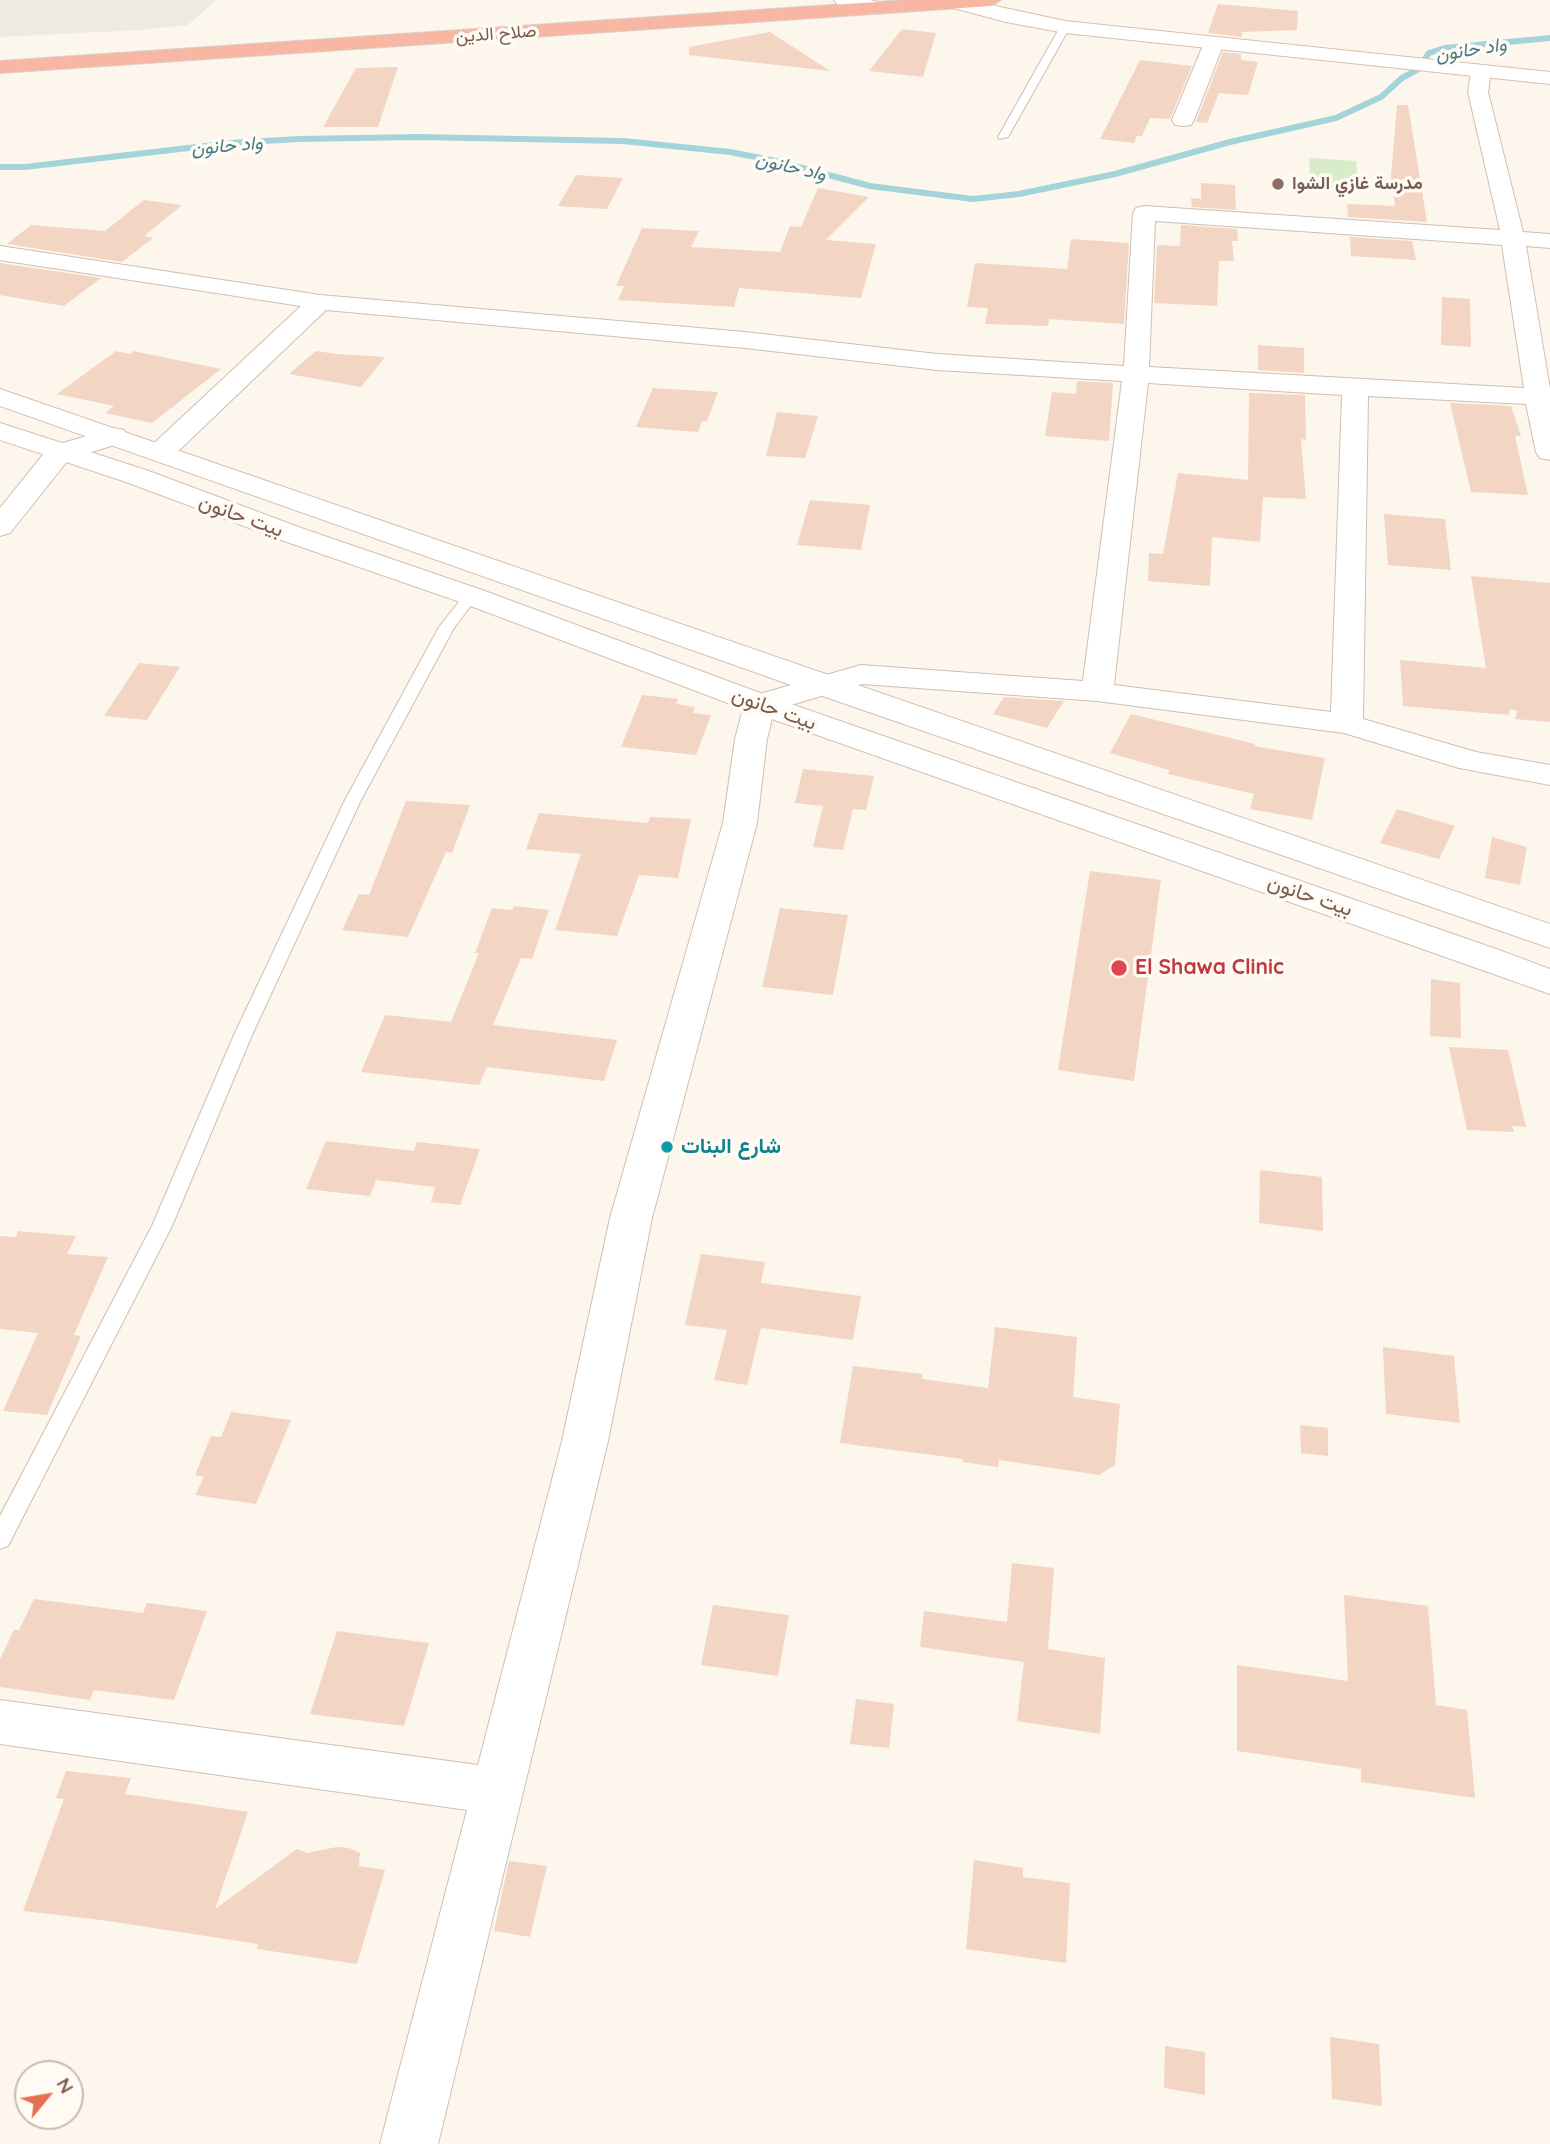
<!DOCTYPE html>
<meta charset="utf-8">
<style>
body{margin:0}
#map{position:relative;width:1550px;height:2144px;overflow:hidden;background:#fdf6ec;font-family:Quicksand,sans-serif}
canvas{display:block}
.north{position:absolute;left:14px;top:2060px;width:70px;height:70px;box-sizing:border-box;background:#fffaf3;border:2px solid #cabbb1;border-radius:50%;rotate:60deg;font-size:19px;font-weight:700;line-height:28px;text-align:center;color:#7a5c4d}
.north::after{content:'';display:block;margin:auto;width:24px;height:32px;background:#e76f51;clip-path:polygon(50% 0,100% 100%,50% 72%,0 100%)}
</style>
<div id="map">
<canvas width="1550" height="2144"></canvas>
<div class="north">N</div>
</div>
<script>
const ctx = document.querySelector('canvas').getContext('2d');
ctx.lineJoin = 'round';
function fillPath(path, color) { ctx.fillStyle = color; ctx.fill(path, 'evenodd'); }
const toPath = rows => new Path2D(rows.map(r => 'M' + r).join(''));
function trace(path, color, width, dash) { ctx.strokeStyle = color; ctx.lineWidth = width; ctx.lineCap = dash ? 'butt' : 'round'; ctx.setLineDash(dash || []); ctx.stroke(path); }
function write(font, color, halo, rows, align = 'center') {
  ctx.font = font + ' Quicksand,Vazirmatn,sans-serif'; ctx.lineWidth = 7; ctx.setLineDash([]); ctx.textBaseline = 'middle'; ctx.strokeStyle = halo; ctx.fillStyle = color; for (const [text, x, y, turn = 0] of rows) {
    ctx.save(); ctx.translate(x, y); ctx.rotate((+turn || 0) * Math.PI / 180); ctx.textAlign = isNaN(turn) ? turn : align; if (halo) ctx.strokeText(text, 0, 0); ctx.fillText(text, 0, 0); ctx.restore();
  }
}
const industrial = toPath([
 [0,0,216,0,188,25,140,30,0,37]
]);
const green = toPath([
 [1309,158,1356,161,1359,192,1311,189]
]);
const stream = toPath([
 [0,167,25,167,231,143,298,139,418,137,623,141,730,152,776,161,870,186,973,199,1019,194,1115,174,1230,142,1336,118,1381,97,1402,78,1417,70,1429,53,1445,48,1550,38]
]);
const building = toPath([
 [1218,4,1298,11,1297,30,1242,32,1242,37,1208,33],
 [902,29,936,33,923,77,869,71],
 [770,32,830,71,689,55,689,47],
 [1223,52,1241,54,1241,60,1258,62,1248,95,1219,93,1207,123,1196,122],
 [1140,60,1192,66,1170,119,1150,118,1142,136,1137,136,1134,143,1100,139],
 [398,67,378,127,323,127,356,68],
 [1397,105,1408,105,1427,222,1348,217,1347,204,1395,206,1391,177],
 [576,175,623,178,607,209,558,206],
 [1201,183,1235,185,1236,210,1192,207,1191,198,1201,199],
 [818,188,869,197,826,240,876,244,861,298,739,288,734,307,618,300,624,286,616,286,642,228,699,231,691,247,780,252,790,226,801,227],
 [144,200,182,205,144,236,153,238,122,262,7,244,31,225,105,231],
 [1181,225,1237,229,1238,241,1232,241,1234,261,1219,261,1217,306,1154,303,1157,245,1180,246],
 [1350,237,1412,241,1416,260,1351,256],
 [1071,239,1129,243,1124,324,1049,319,1048,326,985,324,988,308,967,307,975,263,1067,269],
 [0,263,101,278,64,306,0,295],
 [1442,297,1470,299,1471,347,1441,345],
 [1258,345,1304,348,1304,373,1258,370],
 [116,351,130,354,133,351,221,369,152,423,105,413,114,406,57,394],
 [316,351,337,354,385,357,361,387,289,374],
 [1077,381,1113,383,1109,441,1045,436,1052,392,1076,394],
 [653,388,718,392,707,421,702,421,698,432,636,427],
 [1249,393,1305,395,1306,440,1301,439,1306,499,1263,497,1260,542,1212,537,1210,586,1148,581,1149,553,1163,554,1178,473,1248,480],
 [1450,403,1511,406,1521,436,1515,436,1528,495,1471,492],
 [777,412,818,416,805,458,766,456],
 [810,500,870,505,861,550,797,545],
 [1384,514,1445,519,1451,570,1388,565],
 [1471,576,1550,583,1550,722,1515,719,1517,711,1511,709,1508,715,1403,706,1400,660,1486,668],
 [139,663,180,667,147,720,104,716],
 [642,695,678,699,676,704,695,707,693,713,711,715,696,755,621,747],
 [1004,697,1064,701,1047,728,993,714],
 [1131,714,1255,744,1254,746,1325,758,1312,820,1250,809,1254,794,1168,774,1169,770,1110,753],
 [803,769,874,776,866,810,853,809,843,850,813,847,823,806,795,803],
 [406,801,470,805,452,853,446,852,408,937,342,930,359,894,369,895],
 [1397,809,1455,826,1439,859,1380,843],
 [539,813,648,823,650,817,691,819,678,878,639,875,617,936,555,930,581,854,526,849],
 [1492,837,1527,847,1520,885,1485,878],
 [1090,871,1161,880,1134,1081,1058,1070],
 [514,906,549,910,532,959,521,958,493,1025,617,1040,604,1081,487,1067,479,1085,361,1072,385,1015,451,1022,479,953,475,953,492,908,512,910],
 [780,908,848,915,833,995,762,987],
 [1431,979,1460,983,1461,1038,1430,1036],
 [1449,1047,1508,1050,1526,1127,1512,1126,1514,1132,1467,1130],
 [326,1141,414,1151,417,1142,480,1149,460,1205,431,1202,435,1187,376,1180,370,1196,306,1189],
 [1260,1170,1322,1177,1323,1231,1259,1223],
 [18,1231,76,1236,67,1254,108,1257,74,1335,81,1336,47,1415,3,1411,38,1333,0,1329,0,1236,16,1237],
 [701,1254,765,1262,761,1283,861,1296,853,1340,761,1328,747,1385,714,1380,727,1330,685,1325],
 [995,1327,1077,1337,1073,1397,1120,1404,1115,1465,1099,1475,999,1460,998,1467,962,1462,963,1459,840,1443,853,1366,922,1374,922,1379,988,1388],
 [1383,1347,1454,1356,1460,1423,1386,1414],
 [231,1412,291,1420,256,1504,195,1495,204,1477,195,1475,211,1436,221,1437],
 [1300,1425,1328,1428,1328,1456,1301,1453],
 [1012,1563,1054,1568,1048,1649,1105,1658,1100,1734,1017,1721,1024,1662,920,1647,924,1611,1007,1622],
 [1344,1595,1428,1606,1436,1705,1467,1710,1475,1798,1361,1782,1361,1769,1237,1751,1237,1665,1348,1681],
 [34,1599,143,1613,147,1603,207,1611,174,1700,94,1690,90,1700,0,1687,0,1659,14,1630,19,1630],
 [713,1605,789,1615,778,1676,701,1665],
 [337,1631,429,1643,404,1726,310,1714],
 [856,1699,894,1704,889,1748,850,1744],
 [66,1771,131,1778,125,1794,248,1812,215,1909,297,1849,307,1853,337,1847,349,1848,360,1853,359,1866,385,1870,357,1964,257,1949,258,1944,101,1920,23,1911,64,1799,56,1798],
 [974,1860,1023,1868,1023,1877,1070,1883,1066,1963,966,1949],
 [509,1861,547,1866,530,1937,494,1931],
 [1330,2037,1379,2044,1382,2106,1332,2099],
 [1165,2046,1205,2052,1205,2095,1164,2088]
]);
const lane = toPath([
 [1065,24,1070,27,1008,137,999,139,998,137,1060,27,1065,24],
 [471,592,478,596,454,628,361,800,252,1035,172,1226,8,1546,0,1549,0,1516,152,1226,234,1035,345,800,439,627,466,593,471,592]
]);
const street = toPath([
 [834,0,870,0,887,4,890,8,880,14,837,4,834,0],
 [1214,37,1221,39,1224,43,1194,120,1191,125,1183,126,1175,125,1172,120,1204,43,1207,39,1214,37],
 [1481,65,1488,67,1491,71,1488,92,1523,232,1550,234,1550,248,1526,246,1550,389,1550,460,1540,458,1536,452,1526,404,1368,396,1363,719,1476,752,1550,765,1550,785,1459,768,1344,733,1097,701,862,684,774,710,767,739,757,823,652,1218,608,1441,438,2144,380,2144,467,1810,0,1744,0,1700,478,1765,562,1441,610,1218,723,823,735,739,744,704,749,697,861,665,1083,681,1122,381,937,370,745,348,326,310,171,458,161,460,151,458,147,452,151,446,301,306,0,260,0,246,320,295,745,332,937,354,1124,366,1133,213,1136,208,1144,206,1500,230,1468,92,1471,71,1474,67,1481,65],
 [1155,221,1502,245,1524,388,1149,367,1155,221],
 [1148,383,1342,395,1331,712,1114,685,1148,383],
 [114,428,124,430,127,436,124,442,69,459,10,533,0,536,0,508,49,447,114,428]
]);
const secondary = toPath([
 [949,0,968,0,1065,21,1550,72,1550,84,1065,33,1006,22,950,7,947,3,949,0],
 [0,389,1550,924,1550,948,811,692,0,406,0,389],
 [0,423,146,470,304,529,482,590,771,697,1499,950,1550,969,1550,994,749,711,460,602,284,541,126,482,0,440,0,423]
]);
const highway = toPath([
 [906,0,1001,0,991,6,0,73,0,61,906,0]
]);
const markers = [
 [1278,184,7,"#8d6e63"],
 [1119,968,9,"#e0444e"],
 [667,1147,7,"#0f9aa8"]
];
const farStreetnames = [
 ["صلاح الدين",496,34,-4]
];
const farEducationnames = [
 ["مدرسة غازي الشوا",1292,184]
];
const farWaternames = [
 ["واد حانون",1471,50,-9],
 ["واد حانون",227,146,-5],
 ["واد حانون",791,167,13]
];
const streetNames = [
 ["بيت حانون",241,516,20],
 ["بيت حانون",774,709,20],
 ["بيت حانون",1310,896,19]
];
const healthNames = [
 ["El Shawa Clinic",1135,968]
];
const cultureNames = [
 ["شارع البنات",681,1147]
];
fillPath(industrial, '#efe9e4');
fillPath(green, '#d8ecc9');
trace(stream, '#a5d3da', 6);
fillPath(building, '#f3d5c3');
trace(lane, '#d1beb0', 2);
trace(street, '#d1beb0', 2);
trace(secondary, '#d6c0b0', 2);
trace(highway, '#dad1cd', 2);
fillPath(lane, '#fff');
fillPath(street, '#fff');
fillPath(secondary, '#fff');
fillPath(highway, '#f7b7a3');
for (const [x, y, r, color] of markers) { const dot = new Path2D(); dot.arc(x, y, r, 0, 2 * Math.PI); ctx.fillStyle = color; ctx.fill(dot); trace(dot, '#fffaf3', 2.5); }
write('18px', '#7a5c4d', '#fffaf3', farStreetnames);
write('bold 18px', '#785e54', '#fffaf3', farEducationnames, 'left');
write('italic 19px', '#437c86', '#fffaf3', farWaternames);
write('21px', '#7a5c4d', '#fffaf3', streetNames);
write('bold 21px', '#be3a42', '#fffaf3', healthNames, 'left');
write('bold 21px', '#0d838f', '#fffaf3', cultureNames, 'left');
</script>
